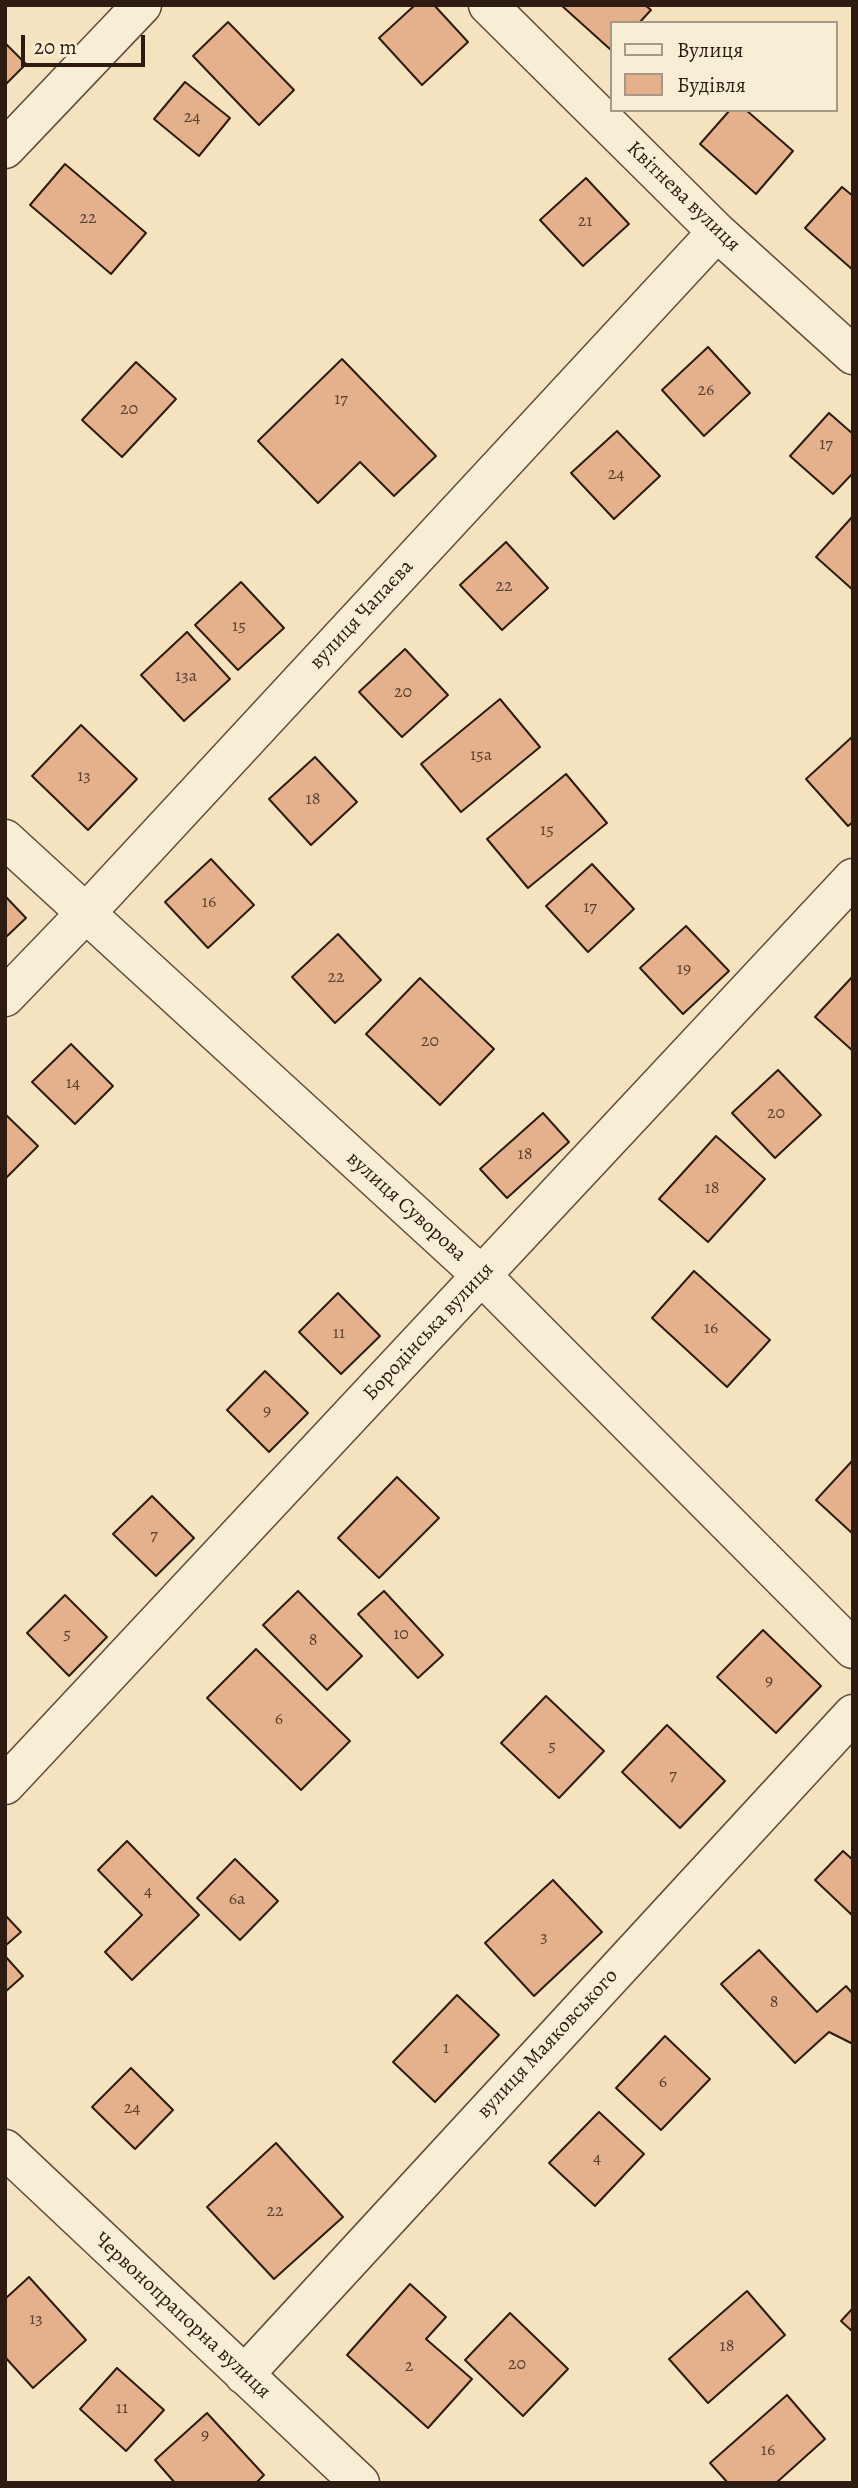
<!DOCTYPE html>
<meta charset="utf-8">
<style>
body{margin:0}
#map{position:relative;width:858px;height:2488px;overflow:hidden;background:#f5e3bf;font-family:Alegreya,serif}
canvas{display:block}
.frame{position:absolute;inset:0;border:7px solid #2d1b12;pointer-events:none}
.legend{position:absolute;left:610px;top:21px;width:228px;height:91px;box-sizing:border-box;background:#f8edd5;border:2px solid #a79987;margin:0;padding:9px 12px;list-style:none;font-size:21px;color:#2d1b12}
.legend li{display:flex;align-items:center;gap:14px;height:35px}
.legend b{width:35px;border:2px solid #a79987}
.scale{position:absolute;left:21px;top:35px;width:124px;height:32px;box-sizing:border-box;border:4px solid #2d1b12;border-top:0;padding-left:9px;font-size:21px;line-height:24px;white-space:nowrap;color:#2d1b12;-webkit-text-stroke:5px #f8edd5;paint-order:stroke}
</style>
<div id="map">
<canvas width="858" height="2488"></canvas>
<div class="frame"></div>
<ul class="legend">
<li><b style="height:9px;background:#f8edd5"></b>Вулиця</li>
<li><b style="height:19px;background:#e5b18c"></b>Будівля</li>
</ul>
<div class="scale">20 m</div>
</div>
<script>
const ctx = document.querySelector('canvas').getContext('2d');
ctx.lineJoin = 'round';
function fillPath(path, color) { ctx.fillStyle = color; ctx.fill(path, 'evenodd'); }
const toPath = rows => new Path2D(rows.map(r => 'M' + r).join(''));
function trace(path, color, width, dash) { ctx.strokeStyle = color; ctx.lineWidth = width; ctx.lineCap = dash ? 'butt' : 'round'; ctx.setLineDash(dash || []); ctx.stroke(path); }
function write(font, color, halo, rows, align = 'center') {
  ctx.font = font + ' Alegreya,serif'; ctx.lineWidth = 5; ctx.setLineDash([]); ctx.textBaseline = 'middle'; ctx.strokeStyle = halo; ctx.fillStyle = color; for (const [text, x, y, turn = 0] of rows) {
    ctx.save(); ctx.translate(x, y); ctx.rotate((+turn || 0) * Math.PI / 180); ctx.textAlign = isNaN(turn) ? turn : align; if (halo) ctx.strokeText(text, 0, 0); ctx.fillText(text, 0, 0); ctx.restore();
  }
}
const building = toPath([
 [415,5,434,5,468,42,422,85,379,38,415,5],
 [561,5,645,5,651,10,639,23,611,23,611,50,561,5],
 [228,22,294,90,259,125,193,56,228,22],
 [5,43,26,64,5,85,5,43],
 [185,82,230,118,199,156,154,119,185,82],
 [730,110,746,110,793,151,756,194,700,144,730,110],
 [65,164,146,233,111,274,30,205,65,164],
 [586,178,629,224,583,266,540,220,586,178],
 [842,187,853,196,853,270,805,228,842,187],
 [708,347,750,393,704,436,662,390,708,347],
 [342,359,436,456,394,496,360,462,318,503,258,441,342,359],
 [136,362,176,399,122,457,82,420,136,362],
 [829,413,853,434,853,473,833,494,790,456,829,413],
 [617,431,660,476,614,519,571,473,617,431],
 [853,516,853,590,816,557,853,516],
 [506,542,548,588,502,630,460,585,506,542],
 [241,582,284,628,238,670,195,625,241,582],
 [187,632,230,679,184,721,141,675,187,632],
 [405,649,448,695,402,737,359,692,405,649],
 [500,699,540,747,461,812,421,764,500,699],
 [81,725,137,779,88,830,32,776,81,725],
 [852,737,853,822,848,826,806,779,852,737],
 [315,757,357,802,311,845,269,799,315,757],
 [566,774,607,823,528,888,487,839,566,774],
 [211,859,254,905,208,948,165,902,211,859],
 [592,864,634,909,588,952,546,906,592,864],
 [5,896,26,918,5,938,5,896],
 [686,926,729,971,683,1014,640,968,686,926],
 [338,934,381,980,335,1023,292,977,338,934],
 [853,976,853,1051,815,1017,853,976],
 [420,978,494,1049,440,1105,366,1034,420,978],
 [71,1044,113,1086,75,1124,32,1082,71,1044],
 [778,1070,821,1115,775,1158,732,1113,778,1070],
 [543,1113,569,1142,507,1198,480,1169,543,1113],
 [5,1114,38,1146,5,1179,5,1114],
 [716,1136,765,1179,708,1242,659,1199,716,1136],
 [694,1271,770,1340,727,1387,652,1318,694,1271],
 [338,1293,380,1336,341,1374,299,1332,338,1293],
 [265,1371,308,1413,269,1452,227,1410,265,1371],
 [853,1460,853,1534,816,1500,853,1460],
 [397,1477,439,1518,379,1578,338,1538,397,1477],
 [152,1496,194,1538,156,1576,113,1534,152,1496],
 [298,1591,362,1656,327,1690,263,1625,298,1591],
 [384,1591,443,1655,418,1678,358,1614,384,1591],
 [65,1595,107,1637,69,1676,27,1633,65,1595],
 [763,1630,821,1686,776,1733,717,1677,763,1630],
 [256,1649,350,1741,301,1790,207,1698,256,1649],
 [546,1696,604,1751,559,1798,501,1743,546,1696],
 [667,1725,725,1781,680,1828,622,1772,667,1725],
 [127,1841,199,1915,132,1980,105,1952,142,1915,98,1870,127,1841],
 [843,1851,853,1860,853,1916,815,1880,843,1851],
 [235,1859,278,1901,240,1940,197,1898,235,1859],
 [553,1880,602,1932,534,1996,485,1943,553,1880],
 [5,1915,21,1932,5,1946,5,1915],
 [759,1950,817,2012,846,1986,853,1994,853,2044,829,2032,795,2063,721,1984,759,1950],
 [5,1956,23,1976,5,1992,5,1956],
 [457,1995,499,2035,435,2102,393,2062,457,1995],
 [665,2036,710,2079,661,2130,616,2088,665,2036],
 [131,2068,173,2110,135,2149,92,2107,131,2068],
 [599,2112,644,2154,595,2206,549,2163,599,2112],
 [276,2143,343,2217,274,2279,207,2207,276,2143],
 [29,2277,86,2340,33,2388,5,2357,5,2299,29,2277],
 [410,2284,446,2317,426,2339,472,2379,428,2428,347,2355,410,2284],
 [747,2291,785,2335,708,2403,669,2359,747,2291],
 [853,2308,853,2332,841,2321,853,2308],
 [510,2313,568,2369,523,2416,465,2360,510,2313],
 [117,2368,164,2410,126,2451,80,2409,117,2368],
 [787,2395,825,2439,776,2483,728,2483,710,2463,787,2395],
 [207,2413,264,2475,256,2483,175,2483,155,2460,207,2413]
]);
const minor = toPath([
 [488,5,717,232,853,355],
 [5,149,142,5],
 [5,839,482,1276,853,1649],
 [5,997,85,914,717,232],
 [5,1785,853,878],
 [5,2149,360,2483],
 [244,2375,853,1714]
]);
const numberNames = [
 ["24",192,118],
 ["22",88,219],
 ["21",585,222],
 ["26",706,391],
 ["17",341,400],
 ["20",129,410],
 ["17",826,445],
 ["24",616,475],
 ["22",504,587],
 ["15",239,627],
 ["13а",186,677],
 ["20",403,693],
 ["15а",481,756],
 ["13",84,777],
 ["18",313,800],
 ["15",547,831],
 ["16",209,903],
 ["17",590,908],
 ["19",684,970],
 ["22",336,978],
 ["20",430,1042],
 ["14",73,1084],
 ["20",776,1114],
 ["18",525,1155],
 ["18",712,1189],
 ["16",711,1329],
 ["11",339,1334],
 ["9",267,1412],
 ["7",154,1536],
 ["5",67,1635],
 ["10",401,1635],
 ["8",313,1641],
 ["9",769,1682],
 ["6",279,1720],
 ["5",552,1747],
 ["7",673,1776],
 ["4",148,1892],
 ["6а",237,1900],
 ["3",544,1938],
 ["8",774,2003],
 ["1",446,2049],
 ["6",663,2083],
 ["24",132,2109],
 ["4",597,2159],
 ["22",275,2212],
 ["13",36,2320],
 ["18",727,2347],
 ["20",517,2365],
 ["2",409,2367],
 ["11",122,2409],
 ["9",205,2436],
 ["16",768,2451]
];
const streetNames = [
 ["Квітнева вулиця",683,197,44],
 ["вулиця Чапаєва",362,615,-47],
 ["вулиця Суворова",406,1207,42],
 ["Бородінська вулиця",429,1332,-47],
 ["вулиця Маяковського",548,2044,-47],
 ["Червонопрапорна вулиця",182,2316,43]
];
fillPath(building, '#e5b18c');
trace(building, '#2d1b12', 2);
trace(minor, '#5f4d3d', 41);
trace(minor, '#f8edd5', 38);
write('18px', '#5b4030', null, numberNames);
write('21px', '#2d1b12', '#f8edd5', streetNames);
</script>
